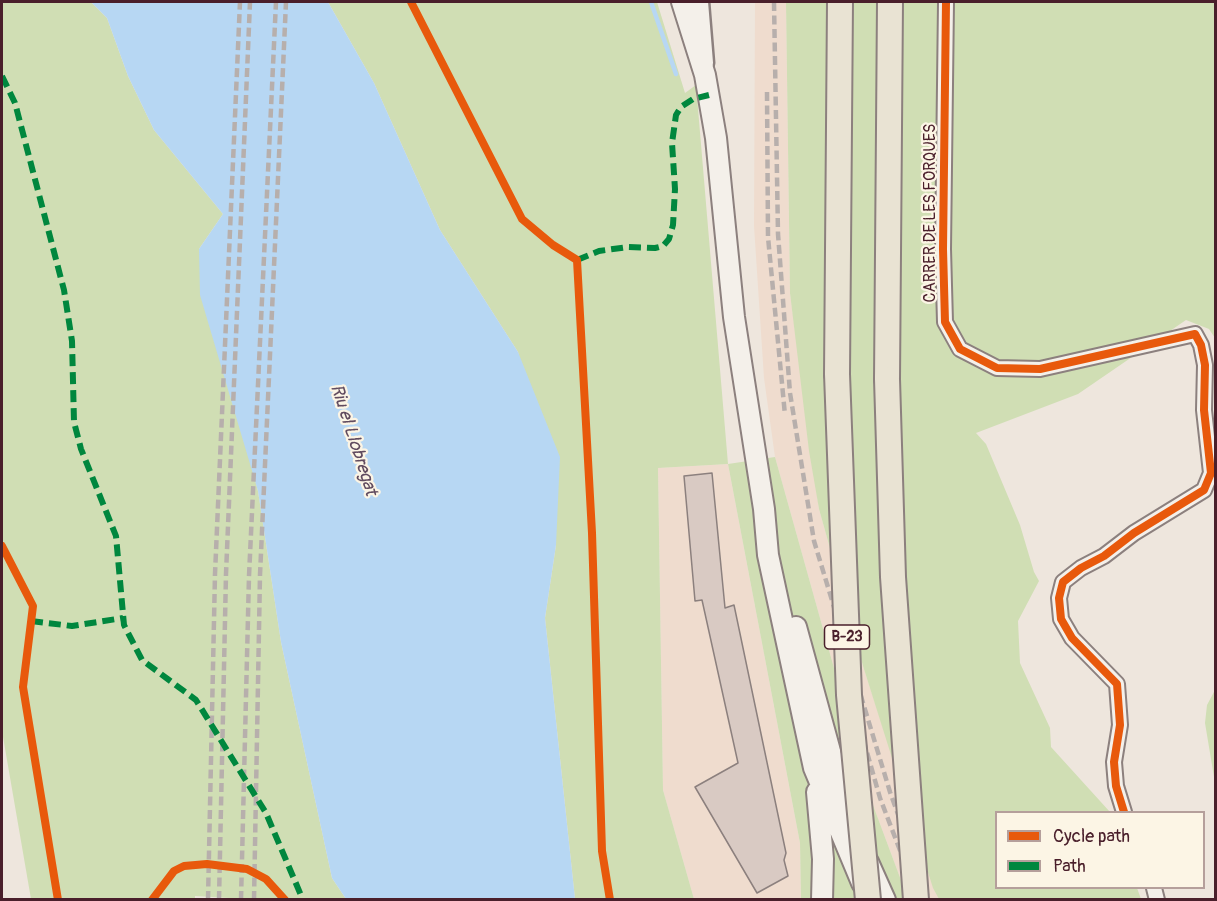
<!DOCTYPE html>
<style>
body{margin:0}
#map{position:relative;width:1217px;height:901px;overflow:hidden;background:#eee6dd;font-family:Pangolin,sans-serif}
canvas{display:block}
.frame{position:absolute;inset:0;border:3px solid #4a1f2b;pointer-events:none}
.legend{position:absolute;left:995px;top:811px;width:210px;height:78px;box-sizing:border-box;background:#fcf5e5;border:2px solid #b59f9b;margin:0;padding:8px 10px;list-style:none;font-size:18px;color:#4a1f2b}
.legend li{display:flex;align-items:center;gap:12px;height:30px}
.legend b{width:30px;border:2px solid #b59f9b}
</style>
<div id="map">
<canvas width="1217" height="901"></canvas>
<div class="frame"></div>
<ul class="legend">
<li><b style="height:8px;background:#e8590c"></b>Cycle path</li>
<li><b style="height:8px;background:#00873e"></b>Path</li>
</ul>
</div>
<script>
const ctx = document.querySelector('canvas').getContext('2d');
ctx.lineJoin = 'round';
function fillPath(path, color) { ctx.fillStyle = color; ctx.fill(path, 'evenodd'); }
const toPath = rows => new Path2D(rows.map(r => 'M' + r).join(''));
function trace(path, color, width, dash) { ctx.strokeStyle = color; ctx.lineWidth = width; ctx.lineCap = dash ? 'butt' : 'round'; ctx.setLineDash(dash || []); ctx.stroke(path); }
function write(font, color, halo, rows, align = 'center') {
  ctx.font = font + ' Pangolin,sans-serif'; ctx.lineWidth = 4.5; ctx.setLineDash([]); ctx.textBaseline = 'middle'; ctx.strokeStyle = halo; ctx.fillStyle = color; for (const [text, x, y, turn = 0] of rows) {
    ctx.save(); ctx.translate(x, y); ctx.rotate((+turn || 0) * Math.PI / 180); ctx.textAlign = isNaN(turn) ? turn : align; if (halo) ctx.strokeText(text, 0, 0); ctx.fillText(text, 0, 0); ctx.restore();
  }
}
const built = toPath([
 [755,2,786,2,790,293,819,509,863,666,939,899,908,899,870,797,775,457,764,378,754,226],
 [728,464,800,843,801,899,694,899,663,790,658,468]
]);
const green = toPath([
 [2,2,91,2,107,18,128,76,154,130,223,214,199,249,258,491,281,642,332,878,346,899,264,900,195,896,195,900,31,899,2,731],
 [328,2,657,2,685,93,696,85,728,464,775,457,870,797,908,899,801,899,800,843,728,464,658,468,663,790,694,899,575,899,545,618,556,545,518,352,440,230,374,83],
 [786,2,1215,2,1215,338,1209,329,1186,320,1078,394,976,433,986,444,1020,525,1034,572,1039,581,1018,621,1020,663,1050,728,1051,747,1110,812,996,812,996,888,1137,888,1141,899,939,899,933,888,863,666,819,509,809,451,790,293],
 [1215,690,1215,783,1205,723,1207,705]
]);
const water = toPath([
 [91,2,328,2,374,83,440,230,518,352,560,457,556,545,545,618,575,899,346,899,332,878,281,642,258,491,200,295,199,249,223,214,154,130,128,76,107,18]
]);
const stream = toPath([
 [651,2,676,74]
]);
const building = toPath([
 [712,473,725,608,734,605,786,853,784,860,788,876,757,893,695,787,738,763,702,600,695,601,684,476,712,473]
]);
const minor = toPath([
 [946,2,943,249,945,322,960,349,997,368,1040,369,1195,334,1201,345,1205,365,1204,410,1211,473,1204,490,1134,533,1104,556,1081,568,1063,582,1059,598,1061,619,1072,638,1117,684,1120,725,1114,762,1116,786,1124,812],
 [1154,888,1157,900]
]);
const tertiary = toPath([
 [700,2,705,63]
]);
const secondary = toPath([
 [682,2,705,75,716,138,734,317,764,509,768,555,814,768,862,883],
 [796,627,837,777,856,832],
 [817,792,823,859,822,900],
 [868,862,885,900]
]);
const motorway = toPath([
 [837,374,840,2],
 [887,379,890,2]
]);
const rail = toPath([
 [774,2,778,234,790,393,814,541,890,792,929,900],
 [767,92,768,237,785,415],
 [845,675,880,798,919,900],
 [208,900,215,574,240,2],
 [219,900,226,574,250,2],
 [241,900,249,576,276,2],
 [254,900,260,575,286,2]
]);
const motorwayBridge = toPath([
 [837,374,849,695,868,900],
 [887,379,893,577,916,900]
]);
const quiet = toPath([
 [2,76,15,103,64,290,72,341,74,422,81,449,116,536,124,625,142,660,196,700,266,813,303,900],
 [577,260,599,251,628,247,655,248,663,246,669,239,673,225,675,189,672,143,676,115,681,107,693,99,709,95],
 [31,621,72,626,123,618]
]);
const cycleway = toPath([
 [411,2,522,219,553,245,577,260,592,533,602,851,610,900],
 [946,2,943,249,945,322,960,349,997,368,1040,369,1195,334,1201,345,1205,365,1204,410,1211,473,1204,490,1134,533,1104,556,1081,568,1063,582,1059,598,1061,619,1072,638,1117,684,1120,725,1114,762,1116,786,1124,812],
 [2,546,33,606,23,687,58,900],
 [152,900,174,871,184,866,207,864,247,869,266,879,285,900]
]);
const shields = [
 [847,637,45]
];
const shieldNames = [
 ["B-23",847,637]
];
const streetNames = [
 ["CARRER DE LES FORQUES",931,213,-90]
];
const waterNames = [
 ["Riu el Llobregat",353,440,72]
];
fillPath(built, '#efdcce');
fillPath(green, '#d0deb4');
fillPath(water, '#b7d7f3');
trace(stream, '#b7d7f3', 4.5);
fillPath(building, '#d9cac3');
trace(building, '#8c807e', 1.5);
trace(minor, '#8c807e', 18);
trace(tertiary, '#8c807e', 21);
trace(secondary, '#8c807e', 24);
trace(motorway, '#8c807e', 28);
trace(minor, '#f4f0ea', 14);
trace(tertiary, '#f4f0ea', 16);
trace(secondary, '#f4f0ea', 20);
trace(motorway, '#e9e3d3', 24);
trace(rail, '#b7afac', 4.5, [9, 4.5]);
trace(motorwayBridge, '#8c807e', 28, []);
trace(motorwayBridge, '#e9e3d3', 24);
trace(quiet, '#00873e', 6, [12, 6]);
trace(cycleway, '#e8590c', 8);
for (const [x, y, w] of shields) { const box = new Path2D(); box.roundRect(x - w / 2, y - 12, w, 24, 4.5); ctx.fillStyle = '#fcf5e5'; ctx.fill(box); trace(box, '#4a1f2b', 1.5); }
write('bold 15px', '#4a1f2b', null, shieldNames);
write('16px', '#4a1f2b', '#fcf5e5', streetNames);
write('italic 18px', '#604b5f', '#fcf5e5', waterNames);
</script>
